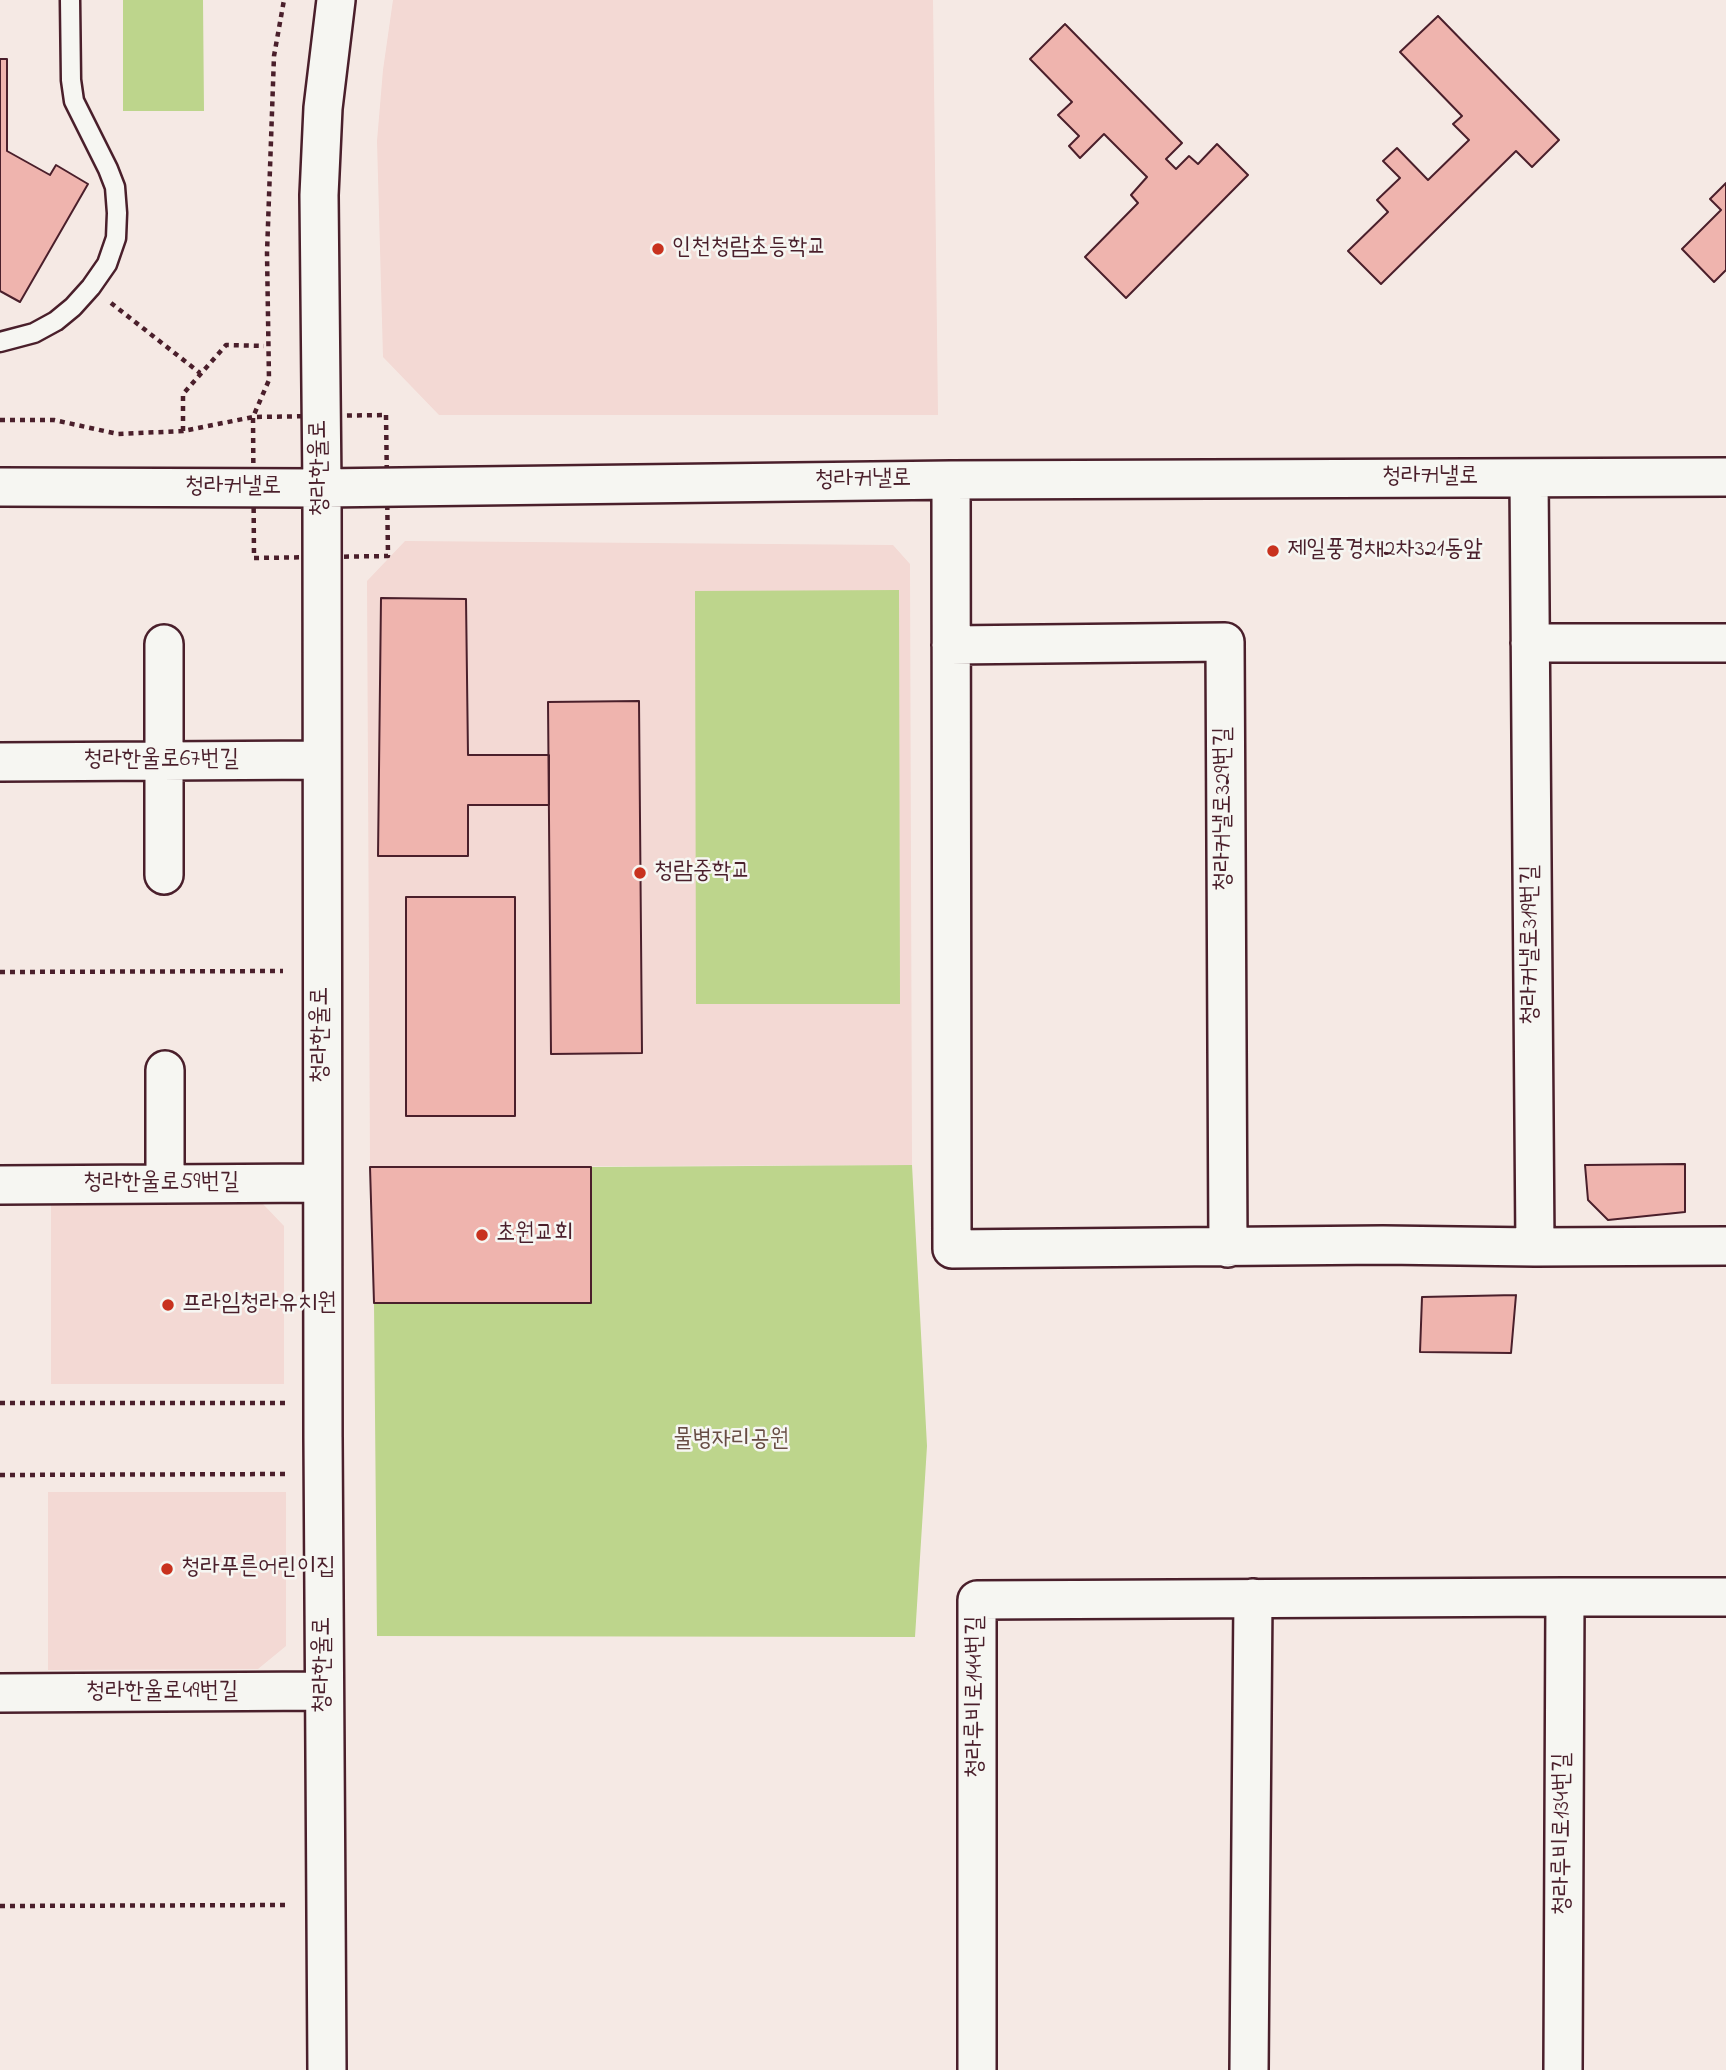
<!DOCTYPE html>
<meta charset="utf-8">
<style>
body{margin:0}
canvas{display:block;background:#f5e9e4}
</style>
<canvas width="1726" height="2070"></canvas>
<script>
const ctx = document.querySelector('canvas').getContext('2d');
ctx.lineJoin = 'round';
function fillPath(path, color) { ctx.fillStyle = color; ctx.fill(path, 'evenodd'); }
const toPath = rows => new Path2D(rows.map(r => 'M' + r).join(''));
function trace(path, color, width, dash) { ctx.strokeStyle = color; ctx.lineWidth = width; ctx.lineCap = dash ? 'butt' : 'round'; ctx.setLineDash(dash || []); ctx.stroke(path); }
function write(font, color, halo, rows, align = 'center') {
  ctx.font = font + ' "Indie Flower","Poor Story",sans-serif'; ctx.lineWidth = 5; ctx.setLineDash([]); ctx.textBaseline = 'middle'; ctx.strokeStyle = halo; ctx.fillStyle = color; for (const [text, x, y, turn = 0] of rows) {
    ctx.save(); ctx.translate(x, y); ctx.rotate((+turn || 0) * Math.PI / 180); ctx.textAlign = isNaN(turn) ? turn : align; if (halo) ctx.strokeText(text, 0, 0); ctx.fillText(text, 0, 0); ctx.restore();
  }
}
const built = toPath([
 [393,0,933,0,938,415,439,415,383,357,377,141,383,70],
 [405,541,893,545,910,564,912,1165,370,1167,367,581],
 [51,1203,262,1203,284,1226,284,1384,51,1384],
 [48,1492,286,1492,286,1646,258,1669,48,1670]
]);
const green = toPath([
 [123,0,203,0,204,111,123,111],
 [899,590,900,1004,696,1004,695,591],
 [912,1165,927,1446,915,1637,377,1636,374,1303,591,1303,591,1167]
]);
const building = toPath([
 [1438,16,1559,140,1532,167,1516,151,1381,284,1348,251,1388,212,1377,200,1400,178,1383,161,1397,148,1428,180,1469,140,1453,124,1462,116,1400,52,1438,16],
 [1065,24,1182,143,1166,159,1176,169,1189,156,1198,164,1217,144,1248,175,1126,298,1085,257,1138,203,1131,195,1147,177,1104,134,1080,158,1069,146,1079,136,1058,115,1072,102,1030,59,1065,24],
 [0,59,7,59,7,151,50,175,56,165,88,184,20,302,0,291,0,59],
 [1726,183,1726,270,1714,282,1682,249,1721,210,1710,199,1726,183],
 [381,598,466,599,468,755,549,755,549,805,468,805,468,856,378,856,381,598],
 [639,701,642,1053,551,1054,548,702,639,701],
 [406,897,515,897,515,1116,406,1116,406,897],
 [1685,1164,1685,1212,1608,1220,1588,1200,1585,1165,1685,1164],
 [370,1167,591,1167,591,1303,374,1303,370,1167],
 [1516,1295,1511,1353,1420,1352,1422,1297,1516,1295]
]);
const path = toPath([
 [111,303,200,373],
 [386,415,388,556,254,558,253,417,386,415],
 [0,420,54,420,118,434,183,431,253,417,269,380,267,253,274,56,284,0],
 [183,431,183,394,226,345,264,346],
 [0,972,283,971],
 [0,1403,285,1403],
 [0,1475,286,1474],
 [0,1906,287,1905]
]);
const service = toPath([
 [0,342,34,333,56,321,73,307,91,287,107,264,116,238,117,213,115,187,108,169,74,101,71,80,70,0]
]);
const minor = toPath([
 [951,480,952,1249,1383,1245,1535,1247,1529,478],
 [0,487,322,488,951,480,1726,477],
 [1530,643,1726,643],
 [164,644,164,875],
 [951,645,1225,642,1228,1248],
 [0,762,322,760],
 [165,1070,165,1184],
 [0,1185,322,1183],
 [1535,1247,1726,1246],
 [1565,1597,1726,1597],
 [0,1693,324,1691],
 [327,2070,323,1437,322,488,319,195,323,108,336,0],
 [977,2070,977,1600,1565,1597,1563,2070],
 [1249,2070,1253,1598]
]);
const markers = [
 [658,249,7,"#c8321e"],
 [1273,551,7,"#c8321e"],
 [640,873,7,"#c8321e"],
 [482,1235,7,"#c8321e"],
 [168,1305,7,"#c8321e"],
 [167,1569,7,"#c8321e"]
];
const poiNames = [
 ["인천청람초등학교",672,249],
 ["제일풍경채2차321동앞",1287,551],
 ["청람중학교",654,873],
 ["초원교회",496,1235],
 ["프라임청라유치원",182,1305],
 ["청라푸른어린이집",181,1569]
];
const streetNames = [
 ["청라한울로",321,468,-91],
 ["청라커낼로",1430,478],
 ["청라커낼로",863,481,-1],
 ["청라커낼로",233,488],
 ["청라한울로67번길",161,761],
 ["청라커낼로329번길",1225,809,-90],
 ["청라커낼로319번길",1532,945,-90],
 ["청라한울로",322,1035,-90],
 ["청라한울로59번길",161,1184],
 ["청라한울로",324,1665,-90],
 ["청라한울로49번길",162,1693],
 ["청라루비로144번길",977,1697,-90],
 ["청라루비로134번길",1564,1834,-90]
];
const parkNames = [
 ["물병자리공원",731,1441]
];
fillPath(built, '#f3d9d4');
fillPath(green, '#bdd58c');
fillPath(building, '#efb4ae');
trace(building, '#4a1f2b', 2);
trace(service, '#4a1f2b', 23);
trace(minor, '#4a1f2b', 42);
trace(path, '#4a1f2b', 4.5, [5, 5]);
trace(service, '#f6f6f2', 18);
trace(minor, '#f6f6f2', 37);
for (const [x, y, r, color] of markers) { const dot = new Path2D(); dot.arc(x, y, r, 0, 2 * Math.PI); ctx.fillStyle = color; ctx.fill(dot); trace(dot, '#f6f6f2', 2.5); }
write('24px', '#4a1f2b', '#f6f6f2', poiNames, 'left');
write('24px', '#4a1f2b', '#f6f6f2', streetNames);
write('24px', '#674c43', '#f6f6f2', parkNames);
</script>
